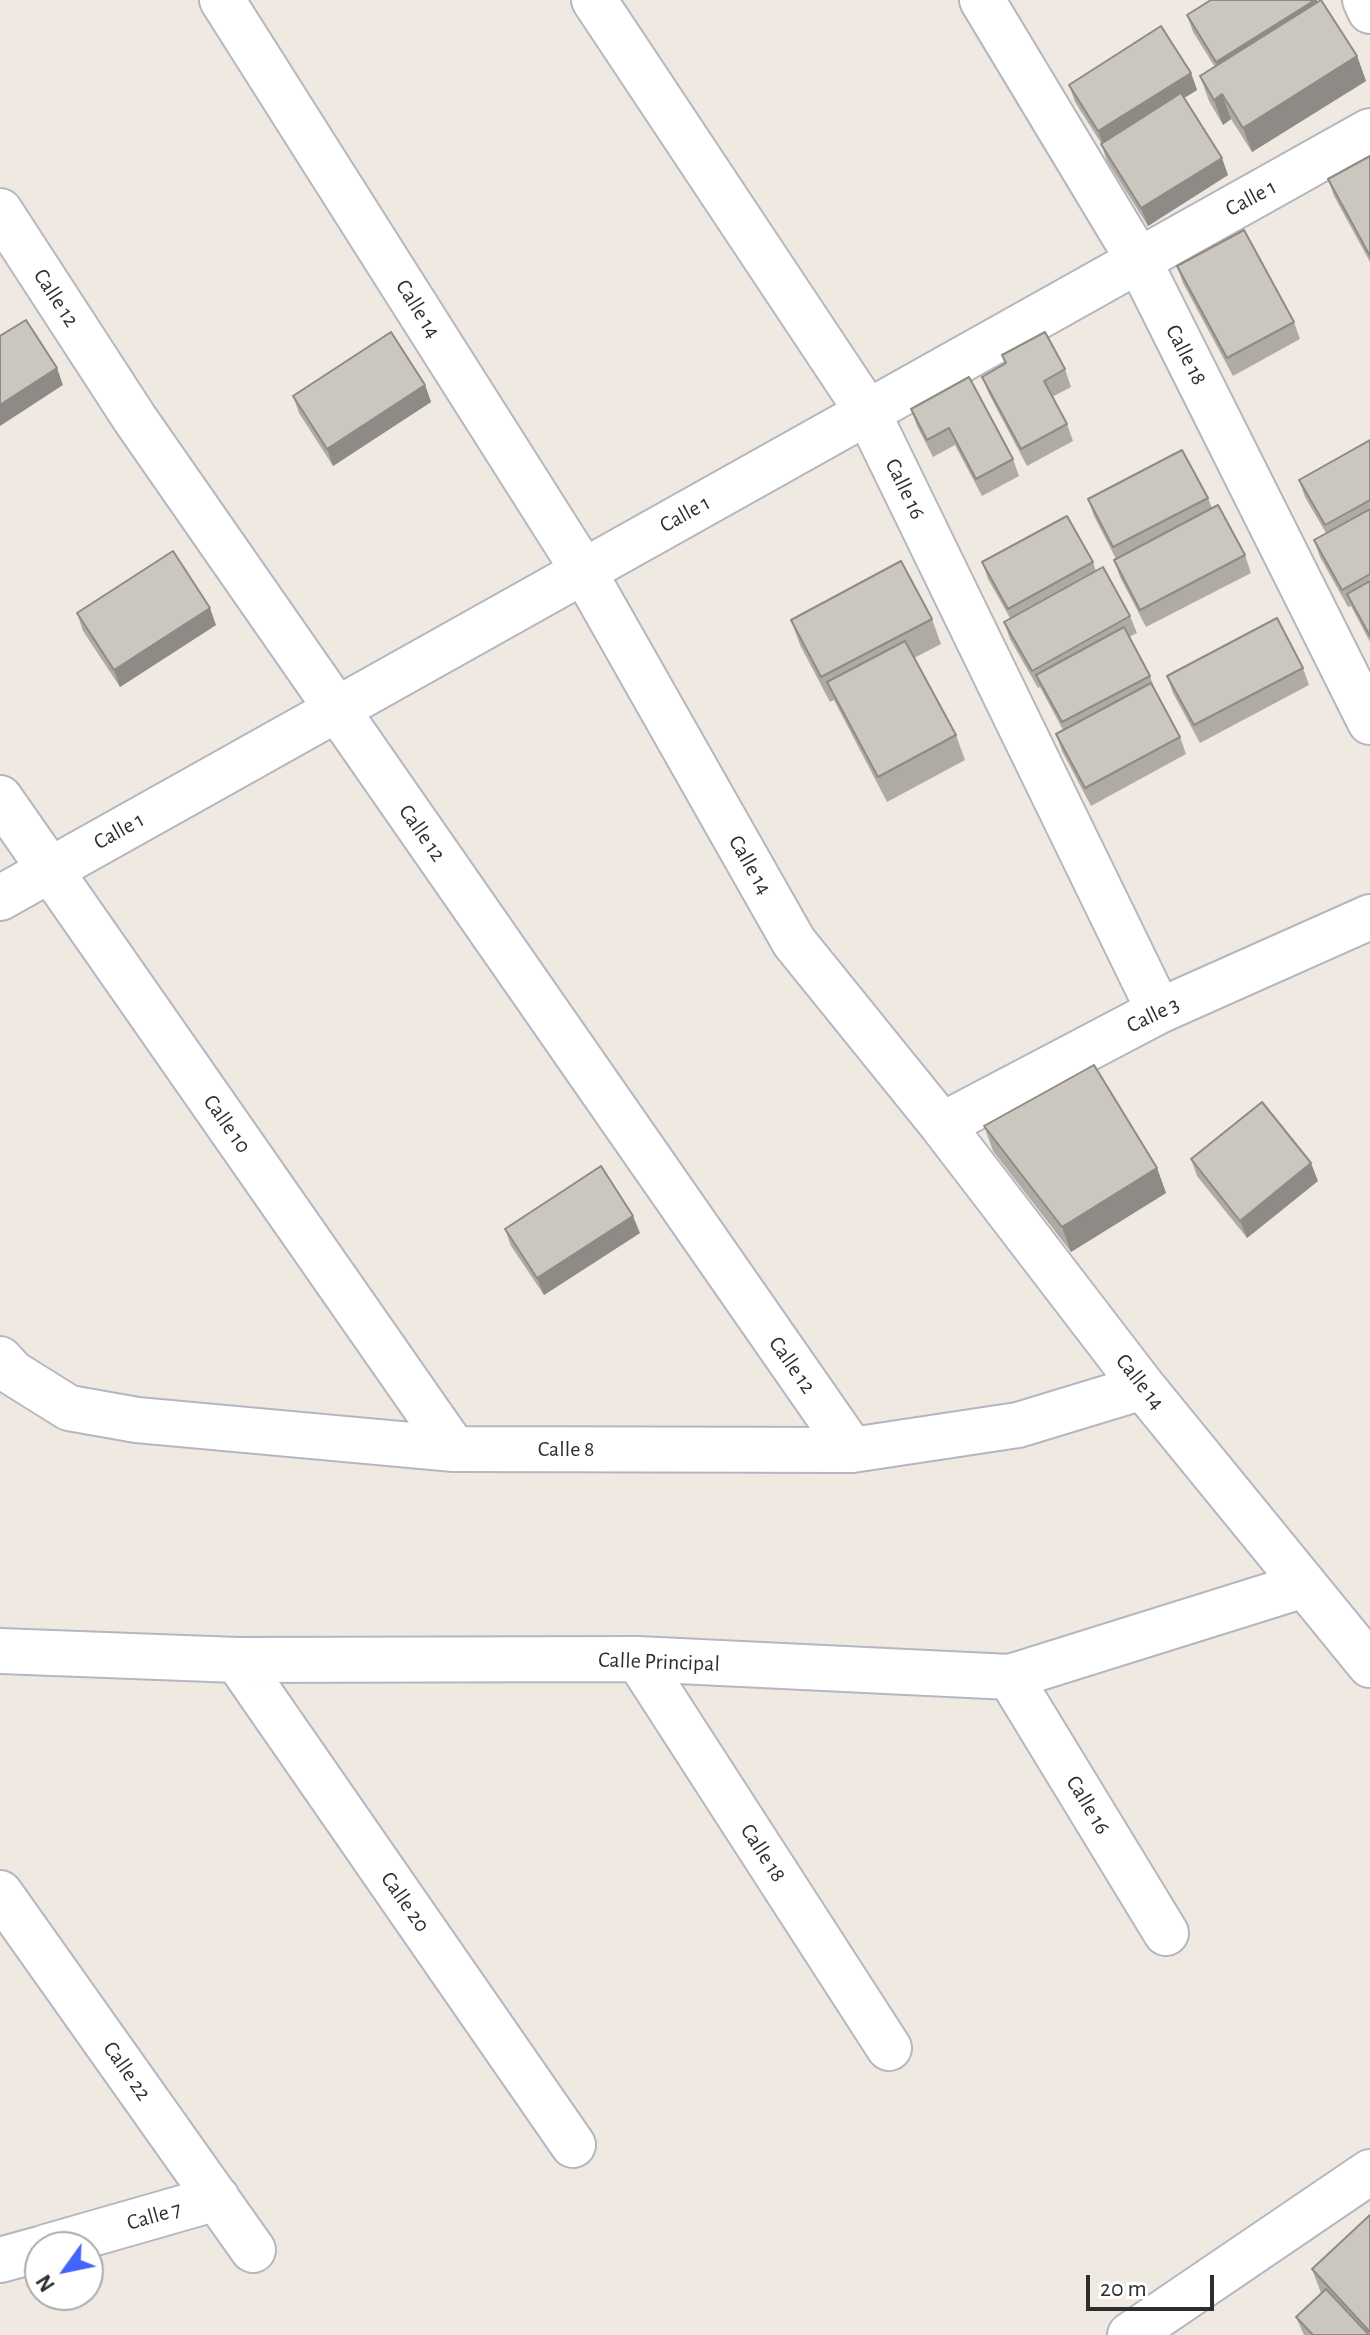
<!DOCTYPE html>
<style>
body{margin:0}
#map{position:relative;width:1370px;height:2335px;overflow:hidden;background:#efe9e1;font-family:"Alegreya Sans",sans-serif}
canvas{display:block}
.north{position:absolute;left:24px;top:2231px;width:80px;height:80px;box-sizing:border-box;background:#fff;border:2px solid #ababab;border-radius:50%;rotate:237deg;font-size:22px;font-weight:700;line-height:32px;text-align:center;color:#2e2e2e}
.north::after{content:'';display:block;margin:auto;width:28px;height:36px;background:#4264fb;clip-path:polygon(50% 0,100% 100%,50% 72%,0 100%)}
.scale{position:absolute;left:1086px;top:2275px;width:128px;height:36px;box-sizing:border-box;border:4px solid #2e2e2e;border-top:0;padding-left:10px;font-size:24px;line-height:28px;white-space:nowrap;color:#2e2e2e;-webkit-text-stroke:6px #fff;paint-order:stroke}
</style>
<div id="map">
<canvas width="1370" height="2335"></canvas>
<div class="north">N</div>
<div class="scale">20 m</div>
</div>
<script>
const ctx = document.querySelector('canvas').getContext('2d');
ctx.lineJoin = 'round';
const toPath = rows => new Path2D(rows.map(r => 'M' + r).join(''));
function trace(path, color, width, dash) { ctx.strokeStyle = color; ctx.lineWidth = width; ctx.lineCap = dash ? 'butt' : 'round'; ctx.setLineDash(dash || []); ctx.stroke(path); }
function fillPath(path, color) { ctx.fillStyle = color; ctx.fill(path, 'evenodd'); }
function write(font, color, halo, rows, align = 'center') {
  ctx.font = font + ' "Alegreya Sans",sans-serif'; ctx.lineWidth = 6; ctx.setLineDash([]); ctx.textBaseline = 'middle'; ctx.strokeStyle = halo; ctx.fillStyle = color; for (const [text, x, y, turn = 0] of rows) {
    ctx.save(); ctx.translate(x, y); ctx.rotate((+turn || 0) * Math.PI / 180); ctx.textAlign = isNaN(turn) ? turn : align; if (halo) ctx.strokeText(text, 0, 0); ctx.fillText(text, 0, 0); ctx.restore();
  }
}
const minor = toPath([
 [222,0,583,570,794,942,942,1125,1143,1387,1370,1665],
 [594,0,867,411,1159,1011],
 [982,0,1138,259,1370,722],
 [1365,0,1370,11],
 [0,211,135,419,852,1450],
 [0,798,454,1449],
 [0,898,1370,131],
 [942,1125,1159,1011,1370,917],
 [0,1359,13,1373,69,1408,137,1420,454,1449,852,1450,1018,1425,1143,1387],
 [0,1651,237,1660,638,1659,1010,1677,1304,1585],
 [638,1659,889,2048],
 [237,1660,573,2145],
 [1010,1677,1166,1933],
 [0,1893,253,2250],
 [46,2247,217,2198],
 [0,2260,40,2249],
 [1130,2335,1370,2172]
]);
const wall = toPath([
 [1318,2,1357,56,1366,81,1252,152,1231,119,1223,125,1209,101,1200,76,1215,67,1193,32,1187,15],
 [1191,73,1197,90,1184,98,1228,175,1148,226,1107,161,1101,143,1075,102,1069,85],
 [1370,156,1370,262,1334,196,1328,179],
 [1177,266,1294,322,1300,339,1233,376,1183,283],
 [1002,355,1065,369,1071,387,1052,397,1067,424,1073,441,1027,466,989,394,982,377,1005,364],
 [425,385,431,402,333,466,299,413,293,396],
 [911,409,1013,459,1019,476,982,496,955,445,933,457,917,426],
 [1370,440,1370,642,1351,606,1348,607,1320,557,1314,540,1326,533,1305,497,1299,480],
 [1208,498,1212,508,1245,555,1251,573,1146,627,1120,577,1114,560,1116,559,1094,516,1088,499],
 [982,562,1093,562,1096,571,1130,616,1137,633,1129,637,1150,676,1155,690,1180,737,1186,754,1091,806,1062,751,1056,734,1063,730,1040,687,1038,688,1010,639,1004,622,1010,618,988,579],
 [77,613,216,625,120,687,83,631],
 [932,619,941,644,914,658,956,735,965,760,887,802,834,700,830,702,800,645,791,620],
 [1303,668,1309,685,1200,743,1173,693,1167,676],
 [984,1126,1157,1168,1166,1193,1071,1252,993,1151],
 [1191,1159,1318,1181,1247,1238,1197,1176],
 [505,1229,640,1233,544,1295,511,1246],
 [1370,2215,1370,2335,1304,2335,1296,2317,1321,2293,1312,2269]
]);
const shadedWall = toPath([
 [1315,0,1317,0,1323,16,1222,79,1216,62],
 [1357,56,1366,81,1252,152,1243,128],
 [1191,73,1197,90,1104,148,1098,131],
 [1222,94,1231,119,1223,125,1214,100],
 [1222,158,1228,175,1148,226,1141,208],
 [57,368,63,385,0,426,0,405],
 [425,385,431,402,333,466,327,449],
 [210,608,216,625,120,687,114,670],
 [1311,1163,1318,1181,1247,1238,1240,1221],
 [1157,1168,1166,1193,1071,1252,1062,1227],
 [633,1216,640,1233,544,1295,537,1278]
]);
const building = toPath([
 [1211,0,1315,0,1216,62,1187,15,1211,0],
 [1321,0,1357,56,1243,128,1222,94,1214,100,1200,76,1321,0],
 [1161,26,1191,73,1098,131,1069,85,1161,26],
 [1181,93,1222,158,1141,208,1101,144,1181,93],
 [1370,156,1370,256,1328,179,1370,156],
 [1244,230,1294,322,1227,358,1177,266,1244,230],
 [26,320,57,368,0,405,0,336,26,320],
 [391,332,425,385,327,449,293,396,391,332],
 [1045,332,1065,369,1044,381,1067,424,1021,449,982,377,1006,363,1002,355,1045,332],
 [969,377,1013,459,976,479,949,428,927,440,911,409,969,377],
 [1370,440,1370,500,1325,525,1299,480,1370,440],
 [1182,450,1208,498,1113,547,1088,499,1182,450],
 [1218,505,1245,555,1140,610,1114,560,1218,505],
 [1370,509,1370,574,1342,590,1314,540,1370,509],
 [1067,516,1093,562,1008,609,982,562,1067,516],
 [173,551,210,608,114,670,77,613,173,551],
 [901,561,932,619,821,677,791,620,901,561],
 [1103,567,1130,616,1032,671,1004,622,1103,567],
 [1370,581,1370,636,1347,594,1370,581],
 [1277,618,1303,668,1194,725,1167,676,1277,618],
 [1124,627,1150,676,1062,722,1036,675,1124,627],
 [905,641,956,735,878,777,827,682,905,641],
 [1151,683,1180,737,1085,788,1056,734,1151,683],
 [1094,1065,1157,1168,1062,1227,984,1126,1094,1065],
 [1262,1102,1311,1163,1240,1221,1191,1159,1262,1102],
 [601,1166,633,1216,537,1278,505,1229,601,1166],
 [1370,2215,1370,2332,1312,2269,1370,2215],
 [1326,2289,1369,2335,1313,2335,1296,2317,1326,2289]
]);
const streetNames = [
 ["Calle 1",1251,198,-28],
 ["Calle 12",56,298,57],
 ["Calle 14",418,309,58],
 ["Calle 18",1186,355,63],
 ["Calle 16",905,489,64],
 ["Calle 1",685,514,-29],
 ["Calle 1",119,831,-29],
 ["Calle 12",422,833,55],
 ["Calle 14",750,865,60],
 ["Calle 3",1153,1015,-26],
 ["Calle 10",227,1124,55],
 ["Calle 12",792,1365,55],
 ["Calle 14",1140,1382,52],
 ["Calle 8",566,1449],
 ["Calle Principal",659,1662,2],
 ["Calle 16",1088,1805,59],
 ["Calle 18",763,1853,57],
 ["Calle 20",405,1902,55],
 ["Calle 22",127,2071,55],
 ["Calle 7",154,2216,-16]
];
trace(minor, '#b4b7c1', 48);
trace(minor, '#fff', 44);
fillPath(wall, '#afaba4');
fillPath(shadedWall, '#8e8b86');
fillPath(building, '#cbc7bf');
trace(building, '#8e8b86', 2);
write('22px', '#2e2e2e', '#fff', streetNames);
</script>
